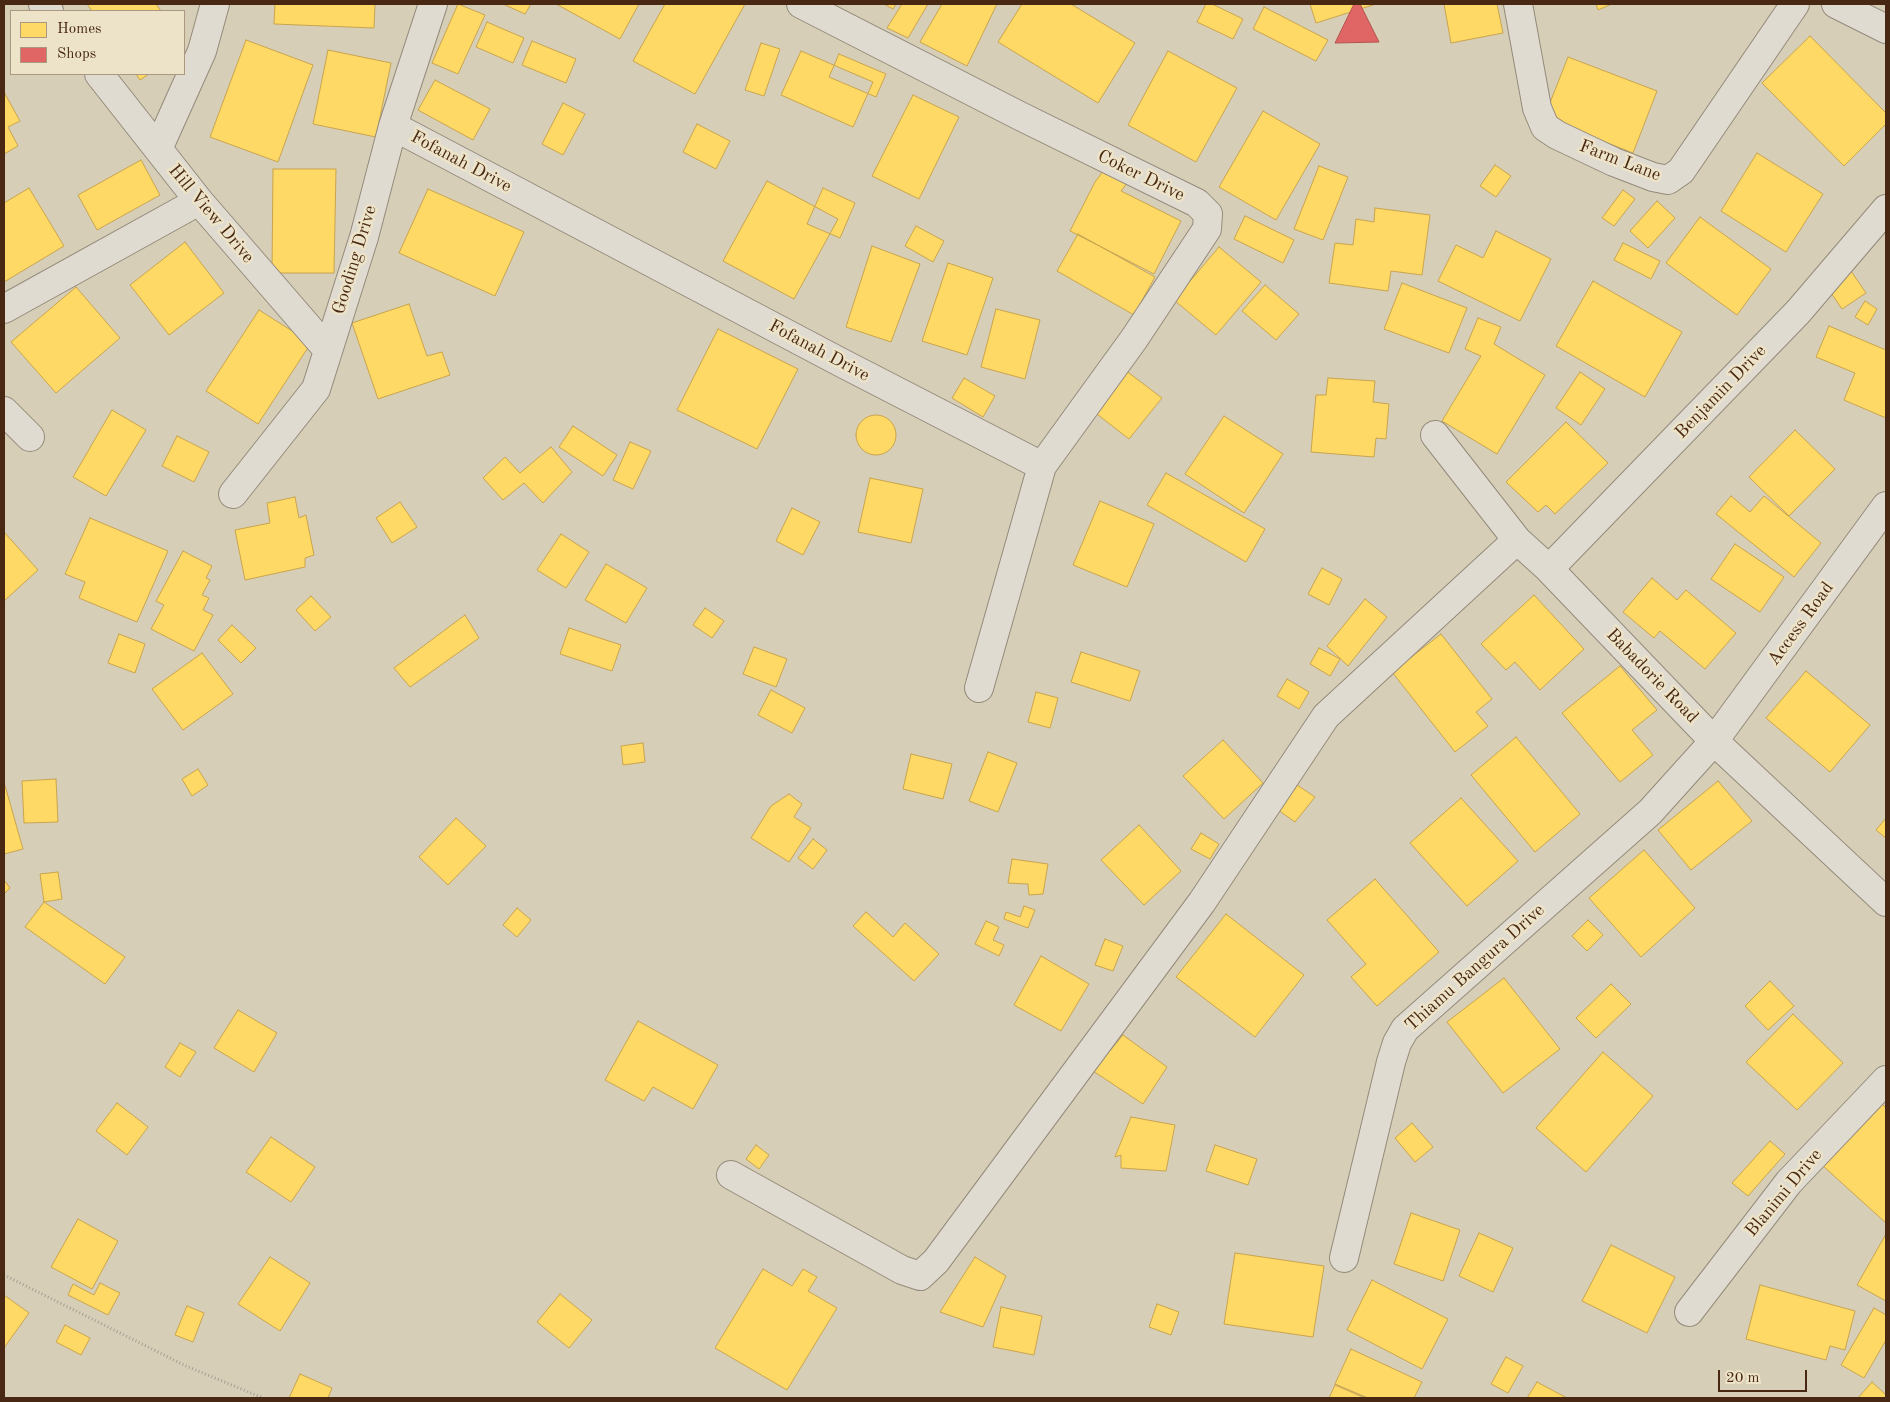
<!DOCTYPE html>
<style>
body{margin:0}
#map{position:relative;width:1890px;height:1402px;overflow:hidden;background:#d7ceb7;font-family:"Old Standard TT",serif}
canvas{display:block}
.frame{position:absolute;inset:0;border:5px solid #482812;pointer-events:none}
.legend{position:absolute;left:10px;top:10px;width:175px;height:65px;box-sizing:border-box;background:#ede3c8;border:1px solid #ab987f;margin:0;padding:6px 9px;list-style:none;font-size:15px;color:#482812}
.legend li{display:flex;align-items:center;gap:10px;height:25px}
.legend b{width:25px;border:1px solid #ab987f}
.scale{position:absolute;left:1718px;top:1370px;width:89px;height:22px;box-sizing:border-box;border:2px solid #482812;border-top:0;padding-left:6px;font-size:15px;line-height:18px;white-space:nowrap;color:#482812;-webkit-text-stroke:4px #ede3c8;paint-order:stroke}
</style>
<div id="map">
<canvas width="1890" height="1402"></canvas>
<div class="frame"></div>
<ul class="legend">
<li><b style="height:14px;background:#ffd966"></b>Homes</li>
<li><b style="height:14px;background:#e06666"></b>Shops</li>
</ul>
<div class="scale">20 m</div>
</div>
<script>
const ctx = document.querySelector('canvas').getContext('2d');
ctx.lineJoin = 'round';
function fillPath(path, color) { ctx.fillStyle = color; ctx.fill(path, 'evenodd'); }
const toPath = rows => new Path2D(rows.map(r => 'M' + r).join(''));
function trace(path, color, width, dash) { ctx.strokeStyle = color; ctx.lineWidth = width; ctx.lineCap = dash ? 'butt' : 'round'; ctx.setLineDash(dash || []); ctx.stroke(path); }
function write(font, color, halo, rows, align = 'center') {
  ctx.font = font + ' "Old Standard TT",serif'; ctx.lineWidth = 5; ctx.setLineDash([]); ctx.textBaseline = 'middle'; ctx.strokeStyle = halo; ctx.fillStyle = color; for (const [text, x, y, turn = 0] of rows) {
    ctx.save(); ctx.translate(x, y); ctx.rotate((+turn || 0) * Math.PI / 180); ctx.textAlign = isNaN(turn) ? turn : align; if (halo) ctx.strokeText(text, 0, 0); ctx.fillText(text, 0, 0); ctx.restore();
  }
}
const homes = toPath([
 [87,4,156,4,161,11,92,11,87,4],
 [275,4,375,4,374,28,274,24,275,4],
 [458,4,485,15,458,74,432,63,458,4],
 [503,4,531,4,525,14,503,4],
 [556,4,639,4,620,39,556,4],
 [665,4,745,4,695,94,633,61,665,4],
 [884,4,896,4,893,9,884,4],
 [902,4,928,4,908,38,887,28,902,4],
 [942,4,997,4,967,66,920,42,942,4],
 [1022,4,1071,4,1135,43,1098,103,998,42,1022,4],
 [1206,4,1212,4,1243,19,1233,39,1197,22,1206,4],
 [1310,4,1376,4,1316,23,1310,4],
 [1444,4,1497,4,1503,33,1451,43,1444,4],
 [1596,4,1612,4,1598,10,1596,4],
 [1264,7,1328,40,1316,61,1253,29,1264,7],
 [487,22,524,38,513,63,476,47,487,22],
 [1810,36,1886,113,1886,124,1844,166,1762,83,1810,36],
 [246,40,313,65,278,162,210,137,246,40],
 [532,41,576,59,566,83,522,65,532,41],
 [761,43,780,49,764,96,745,90,761,43],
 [328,50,391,63,376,137,313,124,328,50],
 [801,51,873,82,853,127,781,95,801,51],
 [1168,51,1237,88,1196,162,1128,125,1168,51],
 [839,54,886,74,876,97,829,77,839,54],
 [1568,57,1657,91,1633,153,1544,118,1568,57],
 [136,74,149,74,140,80,136,74],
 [435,80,490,109,473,140,418,110,435,80],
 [4,92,20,121,8,127,18,146,4,154,4,92],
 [913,95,959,117,919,199,872,176,913,95],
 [563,103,585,114,563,155,542,144,563,103],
 [1263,111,1320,144,1276,220,1219,187,1263,111],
 [697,124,730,141,716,169,683,152,697,124],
 [1757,153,1823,194,1786,252,1721,211,1757,153],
 [141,160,160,195,97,230,78,195,141,160],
 [1495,165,1511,176,1496,197,1480,186,1495,165],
 [1107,166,1131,178,1121,191,1181,221,1154,274,1070,231,1095,182,1107,166],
 [1319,166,1348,177,1323,240,1294,229,1319,166],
 [273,169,336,169,334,273,272,273,273,169],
 [767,181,838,219,794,299,723,261,767,181],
 [29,188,64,246,4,282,4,203,29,188],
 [823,188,855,203,840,238,807,224,823,188],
 [428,189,524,232,495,296,399,253,428,189],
 [1623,190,1635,199,1614,226,1602,218,1623,190],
 [1657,201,1675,218,1648,248,1630,231,1657,201],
 [1375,208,1430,215,1422,275,1391,271,1388,291,1329,283,1335,243,1353,245,1356,219,1374,222,1375,208],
 [1245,216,1294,240,1283,263,1234,239,1245,216],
 [1700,217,1771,269,1737,315,1666,263,1700,217],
 [916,226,944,241,933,262,905,246,916,226],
 [1496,231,1551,259,1520,321,1438,281,1456,245,1483,258,1496,231],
 [1078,234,1155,277,1134,315,1057,271,1078,234],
 [185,242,224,293,169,335,130,285,185,242],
 [1623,243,1660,261,1651,279,1614,260,1623,243],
 [872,246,920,264,891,342,846,327,872,246],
 [1219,247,1261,282,1216,335,1174,300,1219,247],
 [948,263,993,278,967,355,922,341,948,263],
 [1851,271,1866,293,1842,309,1827,287,1851,271],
 [1593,281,1682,332,1645,397,1556,346,1593,281],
 [1402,283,1467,308,1449,353,1384,329,1402,283],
 [1265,285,1299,314,1276,340,1242,311,1265,285],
 [76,287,120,338,56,393,11,342,76,287],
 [1865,301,1877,309,1868,325,1855,317,1865,301],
 [409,304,427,356,442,352,450,375,378,399,352,323,409,304],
 [996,309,1040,320,1025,379,981,367,996,309],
 [259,310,311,343,258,424,206,391,259,310],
 [1478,318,1501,327,1494,344,1545,375,1497,454,1442,421,1481,356,1465,349,1478,318],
 [1829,326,1886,350,1886,418,1844,400,1855,373,1816,357,1829,326],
 [718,329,798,369,757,449,677,410,718,329],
 [1125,370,1162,398,1129,439,1093,411,1125,370],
 [1580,372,1605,389,1581,425,1556,408,1580,372],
 [964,378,995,396,983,417,952,398,964,378],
 [1328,378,1375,381,1373,402,1389,404,1386,439,1376,438,1374,457,1311,452,1316,395,1326,395,1328,378],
 [112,410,146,430,106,496,73,477,112,410],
 '856 435a20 20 0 1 1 40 0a20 20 0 1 1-40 0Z',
 [1224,416,1283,454,1244,513,1185,474,1224,416],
 [1566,422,1608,463,1555,514,1546,505,1538,512,1506,482,1566,422],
 [573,426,617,455,603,476,559,447,573,426],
 [1795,430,1835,469,1789,516,1749,477,1795,430],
 [177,436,209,452,194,482,162,466,177,436],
 [630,442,651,451,633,489,613,480,630,442],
 [551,447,572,472,543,503,524,483,503,500,483,478,505,457,520,473,551,447],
 [1166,473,1265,529,1246,562,1147,505,1166,473],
 [870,478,923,489,911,543,858,532,870,478],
 [1731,496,1750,512,1764,496,1821,543,1794,577,1716,514,1731,496],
 [295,497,299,518,306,515,314,555,305,558,305,567,245,580,235,530,270,523,267,503,295,497],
 [1100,501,1154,524,1127,587,1073,565,1100,501],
 [400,502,417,527,392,543,376,518,400,502],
 [792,508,820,522,803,555,776,541,792,508],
 [90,518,168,551,137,622,79,598,85,582,65,574,90,518],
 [4,532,38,570,4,601,4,532],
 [561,534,589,552,566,588,537,570,561,534],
 [1735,544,1784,577,1760,612,1711,579,1735,544],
 [183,551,212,566,206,578,210,580,202,595,209,598,203,610,213,615,194,651,151,629,164,605,156,601,183,551],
 [606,564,647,588,626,623,585,600,606,564],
 [1322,568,1342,579,1329,605,1308,594,1322,568],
 [1652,578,1677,600,1686,590,1736,633,1705,669,1660,631,1654,638,1623,612,1652,578],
 [1534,595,1584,649,1540,690,1515,662,1506,670,1481,644,1534,595],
 [311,596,331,617,315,631,296,610,311,596],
 [1365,599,1387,617,1348,666,1327,646,1365,599],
 [705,608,724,621,712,638,693,625,705,608],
 [465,615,479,638,410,687,394,668,465,615],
 [232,625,256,648,241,663,218,640,232,625],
 [569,628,621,645,612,671,560,654,569,628],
 [119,634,145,644,135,673,108,663,119,634],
 [1441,634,1492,699,1476,712,1488,726,1455,752,1392,672,1441,634],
 [754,647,787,659,776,687,743,674,754,647],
 [1319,648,1340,659,1330,676,1310,664,1319,648],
 [1081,652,1140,671,1130,701,1071,682,1081,652],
 [202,653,233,694,183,730,152,689,202,653],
 [1620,666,1657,710,1632,730,1653,755,1620,782,1562,713,1620,666],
 [1806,671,1870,725,1830,772,1766,718,1806,671],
 [1287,679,1309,692,1299,709,1277,696,1287,679],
 [771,690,805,708,792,733,758,715,771,690],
 [1036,692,1058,698,1050,728,1028,722,1036,692],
 [1516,737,1580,814,1535,852,1471,775,1516,737],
 [1223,740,1263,783,1224,819,1183,776,1223,740],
 [643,743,645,762,623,765,621,746,643,743],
 [988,752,1017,763,998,812,969,801,988,752],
 [911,754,952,764,943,799,903,789,911,754],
 [198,769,208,785,192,796,182,779,198,769],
 [56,779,58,822,24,823,22,781,56,779],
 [1718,781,1752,821,1691,870,1658,830,1718,781],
 [4,782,23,849,4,854,4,782],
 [1297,785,1315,797,1295,822,1278,810,1297,785],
 [789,794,802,804,794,817,811,828,789,862,751,838,771,806,789,794],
 [1461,798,1518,861,1467,906,1410,843,1461,798],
 [456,818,486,846,448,885,419,857,456,818],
 [1886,818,1886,838,1876,830,1886,818],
 [1139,825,1181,871,1144,905,1101,860,1139,825],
 [1201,833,1219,844,1210,859,1191,849,1201,833],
 [813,839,827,850,813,869,798,858,813,839],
 [1644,850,1695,908,1641,957,1589,898,1644,850],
 [1012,859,1048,864,1043,894,1029,895,1028,884,1008,883,1012,859],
 [58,872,62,899,44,902,40,874,58,872],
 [1375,879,1439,952,1377,1006,1351,977,1366,964,1327,920,1375,879],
 [4,880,10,888,4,894,4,880],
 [44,902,125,957,105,984,25,927,44,902],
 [1024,906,1035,910,1028,928,1004,919,1006,912,1020,917,1024,906],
 [517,908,531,920,517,937,503,925,517,908],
 [866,912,893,937,905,923,939,954,914,981,853,926,866,912],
 [1226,914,1304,975,1255,1037,1176,977,1226,914],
 [1588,920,1603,935,1587,951,1572,936,1588,920],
 [986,921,999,927,993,940,1004,945,999,956,975,944,986,921],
 [1105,939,1123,946,1113,971,1095,965,1105,939],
 [1041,956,1089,984,1061,1031,1014,1005,1041,956],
 [1504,978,1560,1049,1503,1093,1447,1022,1504,978],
 [1770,981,1794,1006,1768,1030,1745,1006,1770,981],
 [1611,984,1631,1004,1596,1038,1576,1018,1611,984],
 [238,1010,277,1033,254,1072,214,1048,238,1010],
 [1793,1014,1843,1063,1797,1110,1746,1062,1793,1014],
 [638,1021,718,1065,693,1109,653,1087,644,1101,605,1080,638,1021],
 [1123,1035,1167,1067,1143,1104,1093,1071,1123,1035],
 [180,1043,196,1052,180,1077,165,1067,180,1043],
 [1603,1052,1653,1096,1586,1172,1536,1128,1603,1052],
 [1880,1102,1886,1108,1886,1223,1822,1165,1880,1102],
 [117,1103,148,1127,127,1155,96,1131,117,1103],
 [1131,1117,1175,1125,1166,1171,1121,1168,1121,1155,1115,1157,1131,1117],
 [1412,1123,1433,1147,1415,1162,1395,1138,1412,1123],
 [271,1137,315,1167,291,1202,246,1172,271,1137],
 [1770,1141,1785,1154,1748,1196,1732,1183,1770,1141],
 [756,1145,769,1155,759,1169,746,1159,756,1145],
 [1215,1145,1257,1159,1248,1185,1206,1171,1215,1145],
 [1411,1213,1460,1230,1443,1281,1394,1264,1411,1213],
 [78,1219,118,1241,92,1289,51,1267,78,1219],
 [1479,1233,1513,1248,1493,1292,1459,1276,1479,1233],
 [1886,1234,1886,1301,1857,1285,1886,1234],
 [1611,1245,1675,1277,1647,1333,1582,1301,1611,1245],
 [1235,1253,1324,1266,1313,1337,1224,1324,1235,1253],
 [270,1257,310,1283,280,1331,238,1304,270,1257],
 [975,1257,1006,1276,983,1327,940,1312,975,1257],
 [763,1269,792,1286,803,1269,817,1277,808,1291,837,1308,787,1390,715,1348,763,1269],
 [1372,1280,1448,1319,1422,1369,1347,1330,1372,1280],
 [100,1283,120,1293,108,1315,68,1295,73,1284,94,1295,100,1283],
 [1760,1285,1855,1311,1845,1350,1830,1346,1826,1360,1746,1339,1760,1285],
 [560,1294,592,1320,569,1348,537,1322,560,1294],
 [4,1295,29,1313,4,1348,4,1295],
 [1157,1304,1179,1312,1171,1335,1149,1327,1157,1304],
 [187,1306,204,1313,193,1342,175,1335,187,1306],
 [1001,1307,1042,1316,1034,1355,993,1347,1001,1307],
 [1874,1308,1886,1315,1886,1340,1864,1378,1841,1365,1874,1308],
 [65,1325,90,1338,81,1355,56,1342,65,1325],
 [1351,1349,1422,1382,1414,1398,1368,1398,1335,1384,1351,1349],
 [1506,1357,1523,1366,1508,1393,1491,1384,1506,1357],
 [300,1374,332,1388,328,1398,289,1398,300,1374],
 [1537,1382,1567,1398,1527,1398,1537,1382],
 [1872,1382,1886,1395,1886,1398,1858,1398,1872,1382],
 [1335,1385,1365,1398,1329,1398,1335,1385]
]);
const shops = toPath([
 [1354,4,1360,4,1379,42,1335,43,1354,4]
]);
const path = toPath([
 [4,1275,186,1366,263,1398]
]);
const minor = toPath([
 [43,4,49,11],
 [801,4,1020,116,1197,203,1208,214,1207,229,1134,339,1042,466,979,688],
 [1518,4,1537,108,1545,127,1557,135,1614,162,1653,177,1668,180,1681,171,1795,4],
 [1836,4,1886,29],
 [99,74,199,201,327,349],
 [393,126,842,363,1042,466],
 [158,149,202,51,215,4],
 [4,309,199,201],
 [4,411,30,437],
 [1435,435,1517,540,1549,569,1714,741,1886,902],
 [233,494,316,389,364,237,393,126,433,4],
 [1549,569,1798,312,1886,209],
 [731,1175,902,1270,920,1276,936,1261,1202,902,1326,716,1517,540],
 [1344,1258,1391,1062,1397,1043,1405,1029,1650,812,1714,741,1886,506],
 [1689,1312,1789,1182,1886,1080]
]);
const streetNames = [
 ["Farm Lane",1620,161,21],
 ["Fofanah Drive",461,162,28],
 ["Coker Drive",1141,176,26],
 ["Hill View Drive",211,214,50],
 ["Gooding Drive",355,260,-73],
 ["Fofanah Drive",819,351,28],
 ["Benjamin Drive",1721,392,-46],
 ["Access Road",1801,624,-54],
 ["Babadorie Road",1652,676,46],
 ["Thiamu Bangura Drive",1475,968,-42],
 ["Blanimi Drive",1784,1193,-50]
];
fillPath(homes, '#ffd966');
trace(homes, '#c8a44d', 1);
fillPath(shops, '#e06666');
trace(shops, '#b2534d', 1);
trace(minor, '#948a7b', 30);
trace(path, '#a69e93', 3, [1, 2.5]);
trace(minor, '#e0dbd0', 28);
write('18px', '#482812', '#ede3c8', streetNames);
</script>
